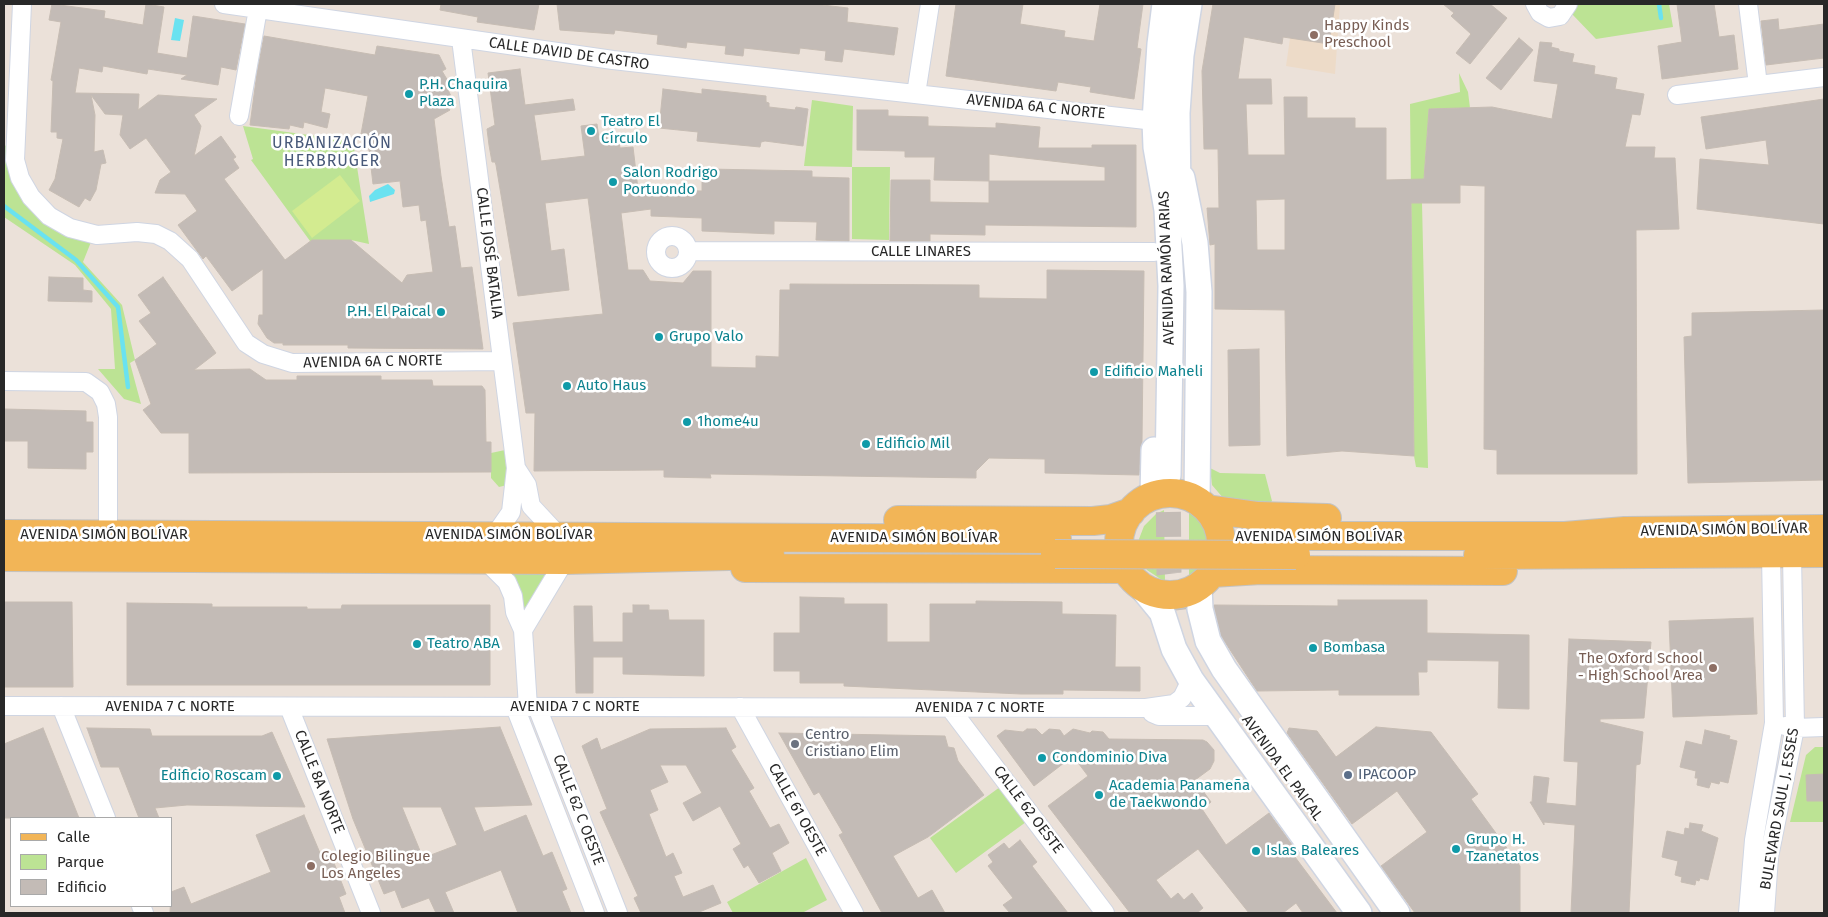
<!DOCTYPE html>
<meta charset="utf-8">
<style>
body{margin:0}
#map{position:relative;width:1828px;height:917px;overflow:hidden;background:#ebe1d9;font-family:"Fira Sans",sans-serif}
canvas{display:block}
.frame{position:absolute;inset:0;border:5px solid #282828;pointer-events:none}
.legend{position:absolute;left:10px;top:817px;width:162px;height:90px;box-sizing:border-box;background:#fff;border:1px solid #a9a9a9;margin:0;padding:6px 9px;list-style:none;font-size:15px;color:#282828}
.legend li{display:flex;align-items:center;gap:10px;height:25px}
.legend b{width:25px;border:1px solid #a9a9a9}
</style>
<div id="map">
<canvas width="1828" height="917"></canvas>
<div class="frame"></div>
<ul class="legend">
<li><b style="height:6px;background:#f2b557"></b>Calle</li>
<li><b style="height:14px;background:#bce394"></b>Parque</li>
<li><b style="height:14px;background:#c3bbb6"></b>Edificio</li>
</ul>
</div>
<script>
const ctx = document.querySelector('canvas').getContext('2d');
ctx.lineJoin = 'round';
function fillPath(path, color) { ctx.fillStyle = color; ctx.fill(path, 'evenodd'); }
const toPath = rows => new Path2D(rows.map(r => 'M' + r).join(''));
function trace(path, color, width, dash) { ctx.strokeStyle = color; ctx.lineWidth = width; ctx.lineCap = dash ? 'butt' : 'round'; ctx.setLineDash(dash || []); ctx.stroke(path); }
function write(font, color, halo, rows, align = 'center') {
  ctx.font = font + ' "Fira Sans",sans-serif'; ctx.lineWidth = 5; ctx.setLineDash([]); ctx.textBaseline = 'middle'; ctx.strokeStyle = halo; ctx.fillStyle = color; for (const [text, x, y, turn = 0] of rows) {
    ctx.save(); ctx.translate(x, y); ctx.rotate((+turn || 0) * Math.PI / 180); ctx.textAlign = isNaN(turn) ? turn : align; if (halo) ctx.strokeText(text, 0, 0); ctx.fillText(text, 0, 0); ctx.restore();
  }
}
const education = toPath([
 [1295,4,1340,4,1335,74,1286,66]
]);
const green = toPath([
 [1579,4,1669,4,1673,27,1596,39,1572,14],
 [1459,73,1468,92,1470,108,1429,109,1422,203,1428,468,1416,467,1414,456,1410,104,1460,92],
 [812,100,853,106,852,167,890,167,889,240,852,239,852,167,804,166],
 [243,126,353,141,369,244,351,240,310,241,251,160,253,159],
 [4,145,9,147,10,176,21,198,35,214,64,233,91,242,83,262,122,305,135,360,130,363,141,404,124,399,98,369,115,369,111,309,107,304,75,265,4,217],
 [505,450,507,485,499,487,491,478,491,453],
 [1210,468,1220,473,1265,474,1272,501,1268,505,1224,499,1212,485],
 [1164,510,1165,582,1147,570,1139,550,1139,539,1144,526,1156,514],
 [1189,510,1198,514,1210,527,1214,540,1215,551,1206,570,1189,582],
 [546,572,548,575,525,617,513,575,515,573],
 [1815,747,1824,747,1824,822,1790,822,1806,755],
 [1000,787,1026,822,956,873,930,838],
 [806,858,827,900,802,913,733,913,727,902]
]);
const pitch = toPath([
 [340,175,360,201,312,238,292,211]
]);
const water = toPath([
 [175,18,184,20,180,41,171,40],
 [388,184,395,190,394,194,370,202,369,196,375,190]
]);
const stream = toPath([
 [1659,4,1661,18],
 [4,206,76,260,118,307,128,387]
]);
const building = toPath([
 [52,4,105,11,104,18,143,25,146,4,164,7,157,53,187,58,193,16,245,24,236,70,221,67,218,85,181,79,187,75,148,69,147,74,103,66,102,72,79,68,75,93,139,94,138,110,158,95,217,99,194,115,201,126,194,156,221,136,236,157,233,159,239,168,224,179,285,260,312,240,351,240,402,283,407,275,433,272,426,220,421,221,419,205,403,207,400,181,373,184,367,133,361,134,368,96,325,88,321,112,330,114,327,128,304,122,303,128,290,125,289,129,250,125,257,73,264,36,375,55,377,46,439,55,446,69,442,71,451,86,447,88,453,100,446,104,450,110,434,119,441,176,449,227,455,226,461,268,472,267,483,349,348,348,348,345,283,345,283,343,274,343,267,338,258,324,259,315,263,315,263,269,232,291,206,256,203,259,178,225,197,211,185,194,155,193,160,180,171,172,146,138,130,149,120,135,123,115,105,114,91,95,95,115,94,152,103,150,106,163,101,164,96,190,90,201,85,198,79,207,49,190,55,179,63,139,57,138,57,132,51,132,53,81,51,80,61,22,49,20,52,4],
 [441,4,539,4,534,30,477,22,478,17,440,10,441,4],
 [557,4,814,4,848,8,847,22,898,28,894,55,844,49,842,62,825,60,826,51,800,48,799,54,744,48,743,56,725,54,726,46,687,42,686,48,657,44,658,35,615,30,614,34,560,30,557,4],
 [956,4,1023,4,1020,24,1065,31,1064,37,1094,41,1100,4,1143,4,1137,48,1141,49,1134,99,1090,92,1091,87,1058,82,1056,91,946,76,956,4],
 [1213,4,1335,4,1329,44,1283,37,1282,44,1244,37,1238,79,1271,79,1272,104,1246,104,1248,155,1285,155,1284,97,1307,97,1307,118,1355,118,1355,128,1386,128,1386,180,1424,179,1429,109,1492,107,1552,119,1558,84,1534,81,1540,42,1552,43,1551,47,1559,49,1559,51,1574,54,1572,62,1595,66,1594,74,1617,78,1615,89,1644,94,1640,115,1632,114,1625,147,1655,147,1654,158,1675,158,1679,229,1636,230,1637,474,1497,474,1497,450,1484,449,1485,186,1460,185,1460,203,1411,203,1414,456,1342,451,1287,456,1285,310,1215,309,1215,244,1210,245,1207,208,1219,208,1218,149,1204,149,1202,71,1213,4],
 [1285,199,1285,250,1257,250,1256,200,1285,199],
 [1443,4,1490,4,1507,18,1470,64,1456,53,1471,34,1451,16,1454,13,1443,4],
 [1677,4,1714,4,1719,37,1734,35,1738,69,1662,79,1658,46,1682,42,1677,4],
 [1778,19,1779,30,1824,24,1824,58,1766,65,1761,21,1778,19],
 [1519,38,1533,50,1501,90,1486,78,1519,38],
 [520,69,525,105,573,99,575,110,534,115,541,161,585,156,581,126,597,124,599,138,618,136,620,148,633,147,638,189,702,191,702,174,707,174,707,169,812,171,812,177,849,178,849,241,816,240,817,222,774,221,774,234,702,231,702,218,651,216,651,209,621,213,628,270,643,270,650,281,683,283,693,271,711,271,711,367,756,368,756,356,779,357,780,290,790,290,790,284,979,285,979,298,1047,299,1047,270,1144,271,1142,442,1139,475,1045,473,1045,459,989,458,976,471,976,478,710,474,711,478,664,477,664,470,534,471,535,413,526,413,513,323,603,314,588,198,545,203,551,251,564,249,569,290,518,296,496,165,495,162,492,162,489,145,487,129,495,125,488,73,520,69],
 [663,89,702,94,702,89,766,96,766,102,769,103,769,107,795,110,796,107,808,109,803,146,765,141,761,142,760,147,697,141,698,132,659,128,663,89],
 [1824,99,1824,224,1697,209,1700,159,1769,165,1766,140,1706,149,1701,117,1824,99],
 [857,110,888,110,888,116,928,117,928,126,996,128,996,123,1040,127,1038,148,1092,148,1092,145,1136,145,1136,227,985,225,985,235,930,234,930,241,890,241,891,180,930,180,930,202,989,203,989,181,1105,181,1105,167,989,154,989,181,934,180,935,157,905,157,905,151,857,150,857,110],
 [49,277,83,278,83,290,92,291,92,302,48,301,49,277],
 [163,277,216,353,194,370,250,369,266,380,297,380,297,376,381,376,381,380,432,380,433,386,482,386,485,390,486,442,491,442,491,472,189,473,189,433,161,433,143,410,151,404,135,360,157,344,139,321,151,313,138,295,163,277],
 [1824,310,1824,480,1688,483,1684,337,1692,336,1692,313,1824,310],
 [1259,349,1260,445,1229,446,1228,350,1259,349],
 [4,409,86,411,86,422,93,422,93,452,86,452,86,469,28,468,28,441,4,441,4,409],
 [800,597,844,598,844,604,887,604,887,642,930,642,930,604,976,604,976,601,1062,602,1062,614,1116,615,1115,667,1140,667,1140,691,1063,690,1063,694,1021,694,844,686,844,683,800,683,800,671,774,671,774,633,800,633,800,597],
 [1338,600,1427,600,1427,633,1529,635,1529,709,1498,708,1499,661,1427,660,1427,672,1418,672,1419,695,1339,695,1339,690,1257,691,1221,636,1214,607,1214,605,1338,606,1338,600],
 [4,602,72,602,73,687,4,687,4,602],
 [127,603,212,604,212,607,307,607,307,609,341,609,342,605,490,605,490,685,127,685,127,603],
 [633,605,649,605,649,610,668,610,669,620,704,620,704,676,623,674,623,657,593,657,593,693,576,693,574,606,592,606,593,642,623,642,623,613,633,613,633,605],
 [1753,618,1757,714,1673,717,1669,621,1753,618],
 [1569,639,1651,642,1644,718,1600,719,1600,722,1643,732,1640,764,1636,765,1629,913,1571,913,1575,825,1544,822,1544,825,1530,802,1532,802,1534,776,1549,778,1546,803,1576,806,1578,762,1564,761,1569,639],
 [500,727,532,805,474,807,484,832,526,815,543,856,552,852,567,889,562,891,571,913,518,913,501,870,445,892,454,913,436,913,429,898,402,908,395,890,384,894,353,819,327,739,500,727],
 [402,807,441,807,457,845,423,858,402,807],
 [1376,727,1431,732,1478,794,1471,799,1520,866,1520,913,1415,913,1381,866,1427,832,1397,791,1352,824,1287,733,1289,728,1317,731,1336,757,1376,727],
 [43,728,79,818,4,818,4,744,43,728],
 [87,728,150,729,152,736,262,736,272,732,305,807,187,805,155,808,159,818,139,818,119,767,101,767,87,728],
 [726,728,736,747,731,750,754,788,749,791,770,828,779,824,789,843,772,853,781,871,759,883,748,865,744,868,733,849,741,844,720,806,693,821,683,803,702,793,686,765,660,765,668,782,650,790,658,810,649,814,666,857,673,853,682,873,674,876,683,897,713,885,721,903,697,913,641,913,634,898,638,896,600,812,607,809,582,746,597,738,601,750,650,729,726,728],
 [1027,729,1036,729,1042,735,1049,729,1060,730,1064,736,1073,729,1090,733,1092,731,1103,732,1109,739,1203,740,1207,742,1214,750,1214,761,1210,769,1195,780,1211,802,1202,809,1226,845,1269,813,1296,850,1292,853,1337,913,1303,913,1296,903,1283,913,1249,913,1198,849,1156,880,1171,899,1178,893,1184,900,1192,893,1203,908,1197,913,1130,913,1048,806,1088,776,1073,756,1034,786,997,736,1005,730,1023,732,1027,729],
 [1705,730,1730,736,1729,739,1737,741,1728,783,1720,781,1719,784,1711,782,1709,788,1697,785,1698,778,1695,778,1696,771,1680,767,1686,741,1702,745,1705,730],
 [779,733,945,736,948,747,954,748,958,761,984,795,928,837,893,856,918,898,932,890,945,913,882,913,839,835,843,833,819,792,814,795,779,733],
 [1824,774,1824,801,1807,801,1806,775,1824,774],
 [304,815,320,853,329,850,346,894,339,897,345,913,170,913,171,892,184,887,191,904,271,872,256,835,304,815],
 [1690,823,1703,825,1701,831,1718,838,1708,880,1700,878,1699,881,1696,880,1695,885,1681,882,1682,877,1675,875,1678,861,1662,857,1667,831,1684,835,1685,828,1689,829,1690,823],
 [1020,840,1037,862,1032,866,1068,913,1010,913,1003,905,1013,898,988,866,993,862,988,855,1004,843,1009,849,1020,840]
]);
const secondaryTunnel = toPath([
 [1168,475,1169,573,1175,621]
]);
const minor = toPath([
 [22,4,15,160,20,178,31,197,49,216,70,228,97,235,137,232,156,234,170,241,190,259,246,343,263,354,292,363,502,361],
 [224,4,613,60,1155,121],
 [1535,4,1540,13,1549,18,1560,16,1568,4],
 [1748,4,1758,85],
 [461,39,516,468,511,512,495,535],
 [916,94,930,4],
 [1677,95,1824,77],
 [239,116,258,9],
 '656 252a16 16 0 1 1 32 0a16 16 0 1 1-32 0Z',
 [688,251,1154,252],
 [4,381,86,382,100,392,106,404,108,417,108,535],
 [516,468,527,485,531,506,558,535],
 [483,558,507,582,513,596,515,612,523,630,528,707],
 [523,630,565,560],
 [4,706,1146,708,1174,704,1182,698,1191,680],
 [61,706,106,818],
 [289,707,371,913],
 [515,707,595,913],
 [537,707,618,913],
 [740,707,854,913],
 [950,708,1105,913],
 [1152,713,1159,716,1216,716],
 [1785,726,1795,728,1824,727],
 [141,906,144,913],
 [1748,913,1754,840,1774,723,1771,554],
 [1765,913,1769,857,1795,728,1792,554]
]);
const secondary = toPath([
 [1165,4,1160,44,1155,121,1156,147,1167,210,1171,286,1168,475],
 [1182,178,1195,243,1199,292,1197,501],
 [1178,198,1177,113,1181,55,1189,4],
 [1153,496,1154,450],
 [1139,584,1162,612,1174,649,1191,680,1359,913],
 [1199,586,1200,609,1208,641,1224,669,1397,913]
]);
const primary = toPath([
 '1119 544a51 51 0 1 1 102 0a51 51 0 1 1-102 0Z',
 [1207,509,1258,516,1327,518],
 [898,520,1093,521,1111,519,1131,512],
 [4,534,1057,539],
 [1296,536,1565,536,1625,531,1824,529],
 [1478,555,1824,553],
 [4,557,565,560,770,555],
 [745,568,1126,569],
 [1212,573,1261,570,1503,571]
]);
const primaryBridge = toPath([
 [1055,554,1296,555]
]);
const markers = [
 [1314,35,5,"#8d6e63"],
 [409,94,5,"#0f9aa8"],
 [591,131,5,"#0f9aa8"],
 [613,182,5,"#0f9aa8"],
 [441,312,5,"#0f9aa8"],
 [659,337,5,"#0f9aa8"],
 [1094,372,5,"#0f9aa8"],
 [567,386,5,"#0f9aa8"],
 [687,422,5,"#0f9aa8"],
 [866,444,5,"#0f9aa8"],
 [417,644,5,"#0f9aa8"],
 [1313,648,5,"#0f9aa8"],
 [1713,668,5,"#8d6e63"],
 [795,744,5,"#6b7280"],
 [1042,758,5,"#0f9aa8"],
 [1348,775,5,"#5c6f8a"],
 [277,776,5,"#0f9aa8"],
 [1099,795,5,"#0f9aa8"],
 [1456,849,5,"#0f9aa8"],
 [1256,851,5,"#0f9aa8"],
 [311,866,5,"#8d6e63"]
];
const educationNames = [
 ["Happy Kinds",1324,26],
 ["Preschool",1324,43],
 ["The Oxford School",1703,659,"right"],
 ["- High School Area",1703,676,"right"],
 ["Colegio Bilingue",321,857],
 ["Los Angeles",321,874]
];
const streetNames = [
 ["CALLE DAVID DE CASTRO",569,54,8],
 ["AVENIDA 6A C NORTE",1036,107,6],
 ["CALLE LINARES",921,252],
 ["CALLE JOSÉ BATALIA",489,253,83],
 ["AVENIDA RAMÓN ARIAS",1167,268,-92],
 ["AVENIDA 6A C NORTE",373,362,-1],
 ["AVENIDA SIMÓN BOLÍVAR",1724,530,-1],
 ["AVENIDA SIMÓN BOLÍVAR",104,535],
 ["AVENIDA SIMÓN BOLÍVAR",509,535],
 ["AVENIDA SIMÓN BOLÍVAR",1319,537],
 ["AVENIDA SIMÓN BOLÍVAR",914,538],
 ["AVENIDA 7 C NORTE",170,707],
 ["AVENIDA 7 C NORTE",575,707],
 ["AVENIDA 7 C NORTE",980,708],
 ["AVENIDA EL PAICAL",1282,768,54],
 ["CALLE 8A NORTE",319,782,68],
 ["BULEVARD SAUL J. ESSES",1780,809,-80],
 ["CALLE 62 C OESTE",578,810,69],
 ["CALLE 61 OESTE",797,810,61],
 ["CALLE 62 OESTE",1028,810,53]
];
const cultureNames = [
 ["P.H. Chaquira",419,85],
 ["Plaza",419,102],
 ["Teatro El",601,122],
 ["Círculo",601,139],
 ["Salon Rodrigo",623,173],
 ["Portuondo",623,190],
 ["P.H. El Paical",431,312,"right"],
 ["Grupo Valo",669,337],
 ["Edificio Maheli",1104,372],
 ["Auto Haus",577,386],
 ["1home4u",697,422],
 ["Edificio Mil",876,444],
 ["Teatro ABA",427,644],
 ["Bombasa",1323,648],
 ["Condominio Diva",1052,758],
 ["Edificio Roscam",267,776,"right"],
 ["Academia Panameña",1109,786],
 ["de Taekwondo",1109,803],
 ["Grupo H.",1466,840],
 ["Tzanetatos",1466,857],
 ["Islas Baleares",1266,851]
];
const worshipNames = [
 ["Centro",805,735],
 ["Cristiano Elim",805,752]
];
const serviceNames = [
 ["IPACOOP",1358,775]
];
const neighbourhoodNames = [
 ["URBANIZACIÓN",332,144],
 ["HERBRUGER",332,162]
];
fillPath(education, '#eddbc8');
fillPath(green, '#bce394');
fillPath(pitch, '#d3eb90');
fillPath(water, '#6ae2f0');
trace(stream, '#6ae2f0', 4.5);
fillPath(building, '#c3bbb6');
trace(building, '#c6bcb3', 1);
trace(secondaryTunnel, '#c4bcb6', 25, [25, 12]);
trace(minor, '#cfd5e2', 20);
trace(secondary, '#cfd5e2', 28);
trace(primary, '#c3c3c3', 30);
trace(minor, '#fff', 18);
trace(secondary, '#fff', 25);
trace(primary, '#f2b557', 28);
trace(primaryBridge, '#c3c3c3', 30, []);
trace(primaryBridge, '#f2b557', 28);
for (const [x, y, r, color] of markers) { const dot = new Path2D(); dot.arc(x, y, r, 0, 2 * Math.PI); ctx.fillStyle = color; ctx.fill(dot); trace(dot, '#fff', 2); }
write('15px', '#785e54', '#fff', educationNames, 'left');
write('15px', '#282828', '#fff', streetNames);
write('15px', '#0d838f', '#fff', cultureNames, 'left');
write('15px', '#5b616d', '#fff', worshipNames, 'left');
write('15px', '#4e5e75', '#fff', serviceNames, 'left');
ctx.letterSpacing = '1px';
write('16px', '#485979', '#fff', neighbourhoodNames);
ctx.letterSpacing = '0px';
</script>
